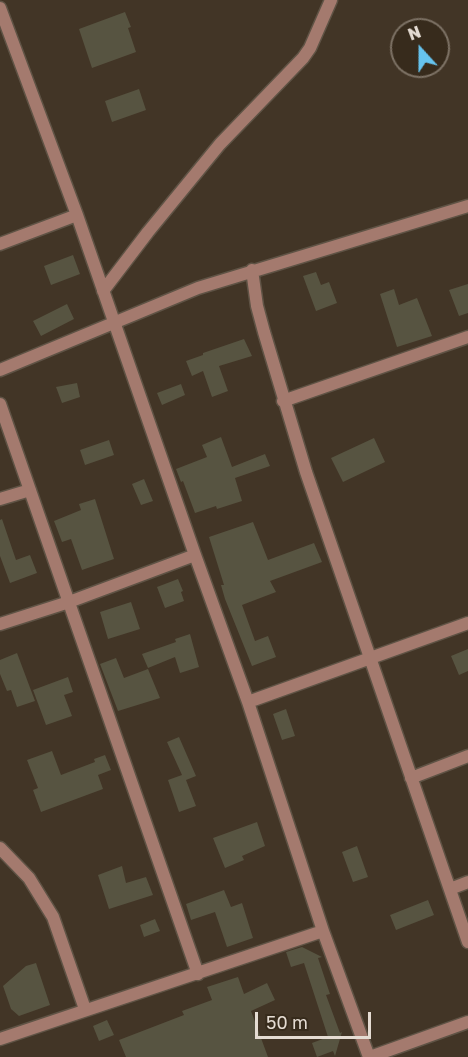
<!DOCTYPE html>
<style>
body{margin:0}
#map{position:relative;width:468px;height:1057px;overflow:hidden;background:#423526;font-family:"Golos Text",sans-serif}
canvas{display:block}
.north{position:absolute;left:390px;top:18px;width:60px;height:60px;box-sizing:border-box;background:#372b1c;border:2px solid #7d7265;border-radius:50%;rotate:339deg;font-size:16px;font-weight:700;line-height:24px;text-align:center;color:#e5dcd3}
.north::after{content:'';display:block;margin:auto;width:21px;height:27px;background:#66c4ef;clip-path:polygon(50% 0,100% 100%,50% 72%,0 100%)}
.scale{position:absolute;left:255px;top:1012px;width:116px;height:27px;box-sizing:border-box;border:3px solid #e5dcd3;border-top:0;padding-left:8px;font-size:18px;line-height:21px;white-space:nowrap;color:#e5dcd3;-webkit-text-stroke:4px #372b1c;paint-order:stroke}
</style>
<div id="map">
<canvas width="468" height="1057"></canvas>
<div class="north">N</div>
<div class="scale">50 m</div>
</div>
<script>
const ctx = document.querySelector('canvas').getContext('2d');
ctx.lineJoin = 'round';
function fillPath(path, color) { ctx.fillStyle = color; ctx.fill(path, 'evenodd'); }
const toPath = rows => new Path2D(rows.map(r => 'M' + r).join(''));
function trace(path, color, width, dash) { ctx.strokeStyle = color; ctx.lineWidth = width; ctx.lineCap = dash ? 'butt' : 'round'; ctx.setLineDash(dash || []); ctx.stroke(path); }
const building = toPath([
 [125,12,131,27,128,28,136,52,92,68,79,29],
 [139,89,146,110,112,122,105,101],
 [73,255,80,274,51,285,44,266],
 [316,272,321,285,329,282,337,303,316,311,303,276],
 [468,284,468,313,459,316,449,290],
 [394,289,399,305,417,298,432,336,397,347,380,294],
 [67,304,74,319,41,336,33,321],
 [244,339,252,356,219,366,228,391,212,397,203,371,192,376,186,361,203,355,203,353],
 [77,383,80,397,62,403,56,387],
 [181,384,185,395,162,405,157,393],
 [221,437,232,467,265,454,270,466,235,478,242,501,217,509,216,506,195,513,183,481,181,482,176,469,207,457,202,445],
 [374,438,385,462,343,482,331,458],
 [109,440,114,455,85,465,80,450],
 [144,479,153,501,141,505,132,484],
 [95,499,114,559,82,570,71,539,62,542,54,521,81,510,79,504],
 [2,519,16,560,30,555,37,573,10,583,0,556,0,520],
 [253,522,268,560,314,543,322,562,270,581,276,592,242,605,255,641,268,636,276,657,252,666,225,599,221,585,224,585,209,537],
 [178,579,183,591,181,592,184,601,165,608,157,587],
 [131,602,140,629,108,639,100,612],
 [190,634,199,667,180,673,175,657,148,668,142,654,176,642,175,639],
 [468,649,468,671,459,675,451,656],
 [17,653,35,701,17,707,11,690,7,691,0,674,0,660],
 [116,658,124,678,148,669,160,698,118,711,100,664],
 [68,677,73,692,64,695,72,716,46,725,33,690],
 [286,709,295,736,282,740,273,714],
 [179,737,196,776,186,780,196,806,179,812,168,780,182,775,167,742],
 [52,751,61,775,95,762,94,759,105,755,111,770,98,775,103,789,41,812,33,790,38,788,27,760],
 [257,822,265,846,242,856,244,860,225,868,213,838],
 [357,846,368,877,353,882,342,852],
 [122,866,126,883,146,877,153,895,109,909,98,875],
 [224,890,231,907,242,903,253,938,227,947,215,912,191,920,186,904],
 [428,900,434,915,396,930,390,915],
 [155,919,160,931,144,937,140,925],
 [302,947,322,957,318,958,330,994,326,995,340,1033,342,1032,335,1056,333,1051,317,1057,312,1043,328,1037,304,963,291,967,286,952],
 [36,963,50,1005,19,1016,11,1009,3,986,26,966],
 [238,977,244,994,267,983,275,1000,251,1011,268,1057,126,1057,119,1040,184,1015,182,1011,212,1000,207,987],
 [107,1020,114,1035,99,1041,93,1026]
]);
const minor = toPath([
 [0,8,77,215,195,555,248,702,323,931,369,1057],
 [0,244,77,215],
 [252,270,257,306,264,332,306,472,468,942],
 [103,291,148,232,220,144,303,58,310,48,331,0],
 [0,370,198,288,468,206],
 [283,401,468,337],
 [0,404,198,974],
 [0,499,30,490],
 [0,624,69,602,195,555],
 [248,702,468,623],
 [411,778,468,756],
 [0,848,29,878,53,917,85,1009],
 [450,889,468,882],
 [0,1039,323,931],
 [370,1057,468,1022]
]);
fillPath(building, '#575441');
trace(minor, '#5f5345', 15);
trace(minor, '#a47a6e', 12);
</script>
